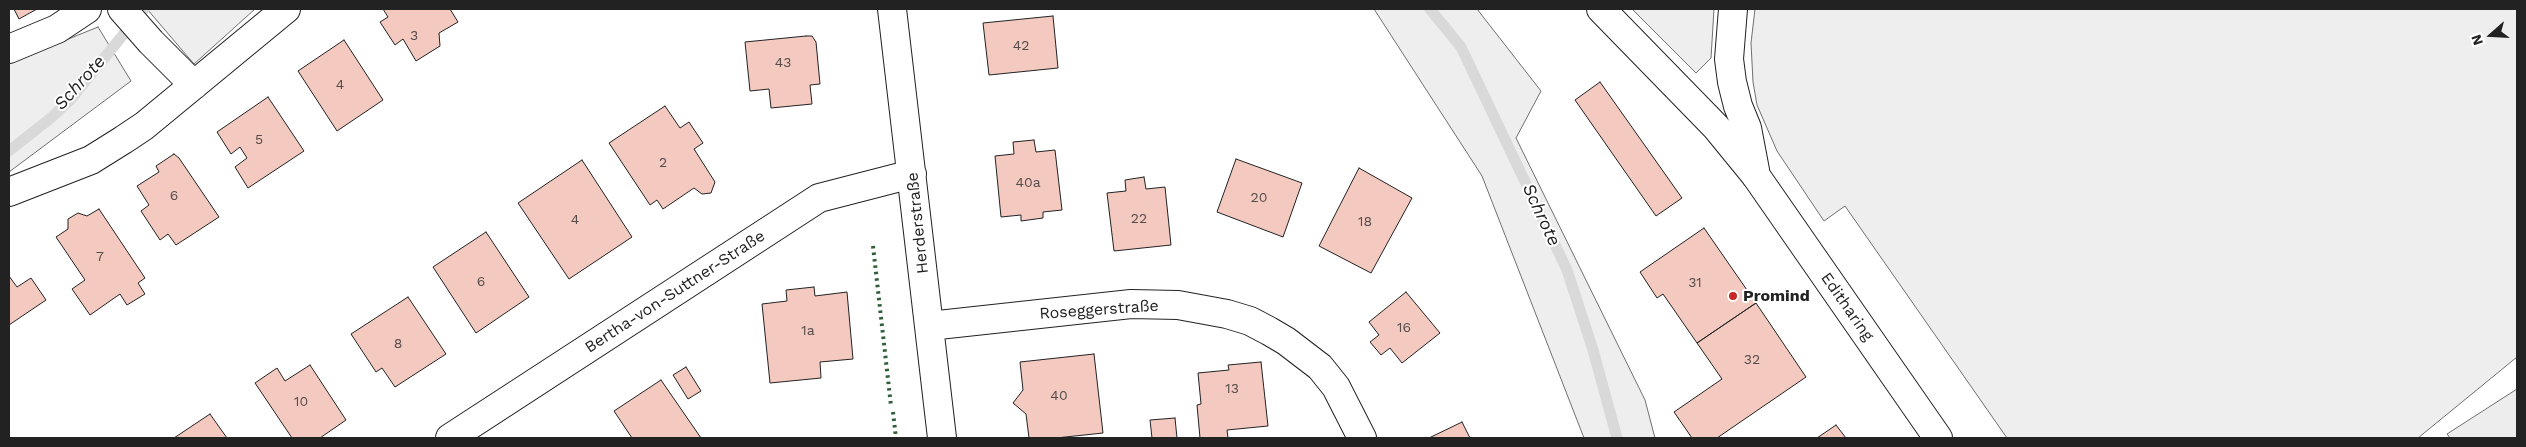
<!DOCTYPE html>
<meta charset="utf-8">
<style>
body{margin:0}
#map{position:relative;width:2526px;height:447px;overflow:hidden;background:#fff;font-family:"Work Sans",sans-serif}
canvas{display:block}
.frame{position:absolute;inset:0;border:10px solid #222;pointer-events:none}
.north{position:absolute;left:2466px;top:10px;width:50px;height:50px;-webkit-text-stroke:4px #fff;paint-order:stroke;rotate:251deg;font-size:14px;font-weight:700;line-height:20px;text-align:center;color:#222}
.north::after{content:'';display:block;margin:auto;width:18px;height:22px;background:#222;clip-path:polygon(50% 0,100% 100%,50% 72%,0 100%)}
</style>
<div id="map">
<canvas width="2526" height="447"></canvas>
<div class="frame"></div>
<div class="north">N</div>
</div>
<script>
const ctx = document.querySelector('canvas').getContext('2d');
ctx.lineJoin = 'round';
function fillPath(path, color) { ctx.fillStyle = color; ctx.fill(path, 'evenodd'); }
const toPath = rows => new Path2D(rows.map(r => 'M' + r).join(''));
function trace(path, color, width, dash) { ctx.strokeStyle = color; ctx.lineWidth = width; ctx.lineCap = dash ? 'butt' : 'round'; ctx.setLineDash(dash || []); ctx.stroke(path); }
function write(font, color, halo, rows, align = 'center') {
  ctx.font = font + ' "Work Sans",sans-serif'; ctx.lineWidth = 4; ctx.setLineDash([]); ctx.textBaseline = 'middle'; ctx.strokeStyle = halo; ctx.fillStyle = color; for (const [text, x, y, turn = 0] of rows) {
    ctx.save(); ctx.translate(x, y); ctx.rotate((+turn || 0) * Math.PI / 180); ctx.textAlign = isNaN(turn) ? turn : align; if (halo) ctx.strokeText(text, 0, 0); ctx.fillText(text, 0, 0); ctx.restore();
  }
}
const green = toPath([
 [147,9,255,9,194,64,147,9],
 [1374,9,1477,9,1541,91,1516,138,1645,400,1655,438,1584,438,1482,176,1374,9],
 [1632,9,1714,9,1711,58,1696,73,1632,9],
 [1755,9,2517,9,2517,357,2418,438,2007,438,1845,206,1824,221,1777,151,1757,105,1753,82,1751,43,1755,9],
 [98,27,131,81,9,172,9,63,98,27]
]);
const parking = toPath([
 [2517,389,2517,438,2450,438,2447,434,2517,389]
]);
const stream = toPath([
 [1430,9,1461,47,1567,270,1593,350,1617,438],
 [9,151,52,117,71,99,144,9]
]);
const building = toPath([
 [14,9,37,9,19,19,14,9],
 [383,9,450,9,458,22,439,33,440,46,416,61,403,39,395,45,380,22,388,17,383,9],
 [1053,16,1058,68,989,75,983,23,1053,16],
 [806,36,812,36,816,42,820,84,810,85,812,104,771,108,769,89,750,91,745,42,806,36],
 [344,40,383,100,337,131,298,71,344,40],
 [1600,82,1682,198,1656,216,1575,100,1600,82],
 [268,97,304,151,248,188,235,167,247,158,240,147,231,154,217,132,268,97],
 [665,106,680,128,689,122,703,143,694,149,715,182,711,193,702,194,694,188,663,209,657,200,650,205,609,143,665,106],
 [1034,140,1036,152,1055,150,1062,210,1043,212,1043,218,1021,221,1021,215,1001,217,995,156,1014,154,1013,142,1034,140],
 [174,154,179,158,219,217,176,245,168,234,160,240,141,211,149,205,137,186,159,172,156,166,174,154],
 [1236,159,1302,183,1283,237,1217,212,1236,159],
 [582,160,632,237,569,279,518,203,582,160],
 [1359,168,1412,198,1371,273,1319,246,1359,168],
 [1144,177,1146,189,1165,187,1171,245,1114,251,1107,193,1126,191,1125,180,1144,177],
 [99,209,145,278,138,283,145,294,127,305,120,294,90,315,72,289,85,280,56,237,68,229,68,219,78,213,87,216,99,209],
 [1704,228,1756,303,1697,343,1663,294,1657,298,1640,272,1704,228],
 [486,232,529,297,476,333,433,267,486,232],
 [9,276,17,287,31,278,46,300,9,325,9,276],
 [814,287,815,296,847,292,853,359,820,362,821,378,770,383,762,304,787,301,786,290,814,287],
 [1406,292,1440,333,1402,363,1390,348,1381,355,1370,342,1379,335,1369,322,1406,292],
 [408,297,446,354,395,387,382,368,376,372,351,334,408,297],
 [1756,303,1806,377,1717,438,1692,438,1674,412,1722,379,1697,343,1756,303],
 [1094,354,1103,433,1056,438,1029,438,1026,414,1013,403,1023,390,1020,362,1094,354],
 [1261,362,1268,426,1227,430,1228,438,1200,438,1197,405,1201,404,1198,373,1229,370,1228,365,1261,362],
 [310,365,346,420,320,438,292,438,255,383,277,368,285,381,310,365],
 [686,367,701,391,688,399,673,375,686,367],
 [661,380,701,438,632,438,614,411,661,380],
 [210,414,227,438,174,438,210,414],
 [1175,418,1177,438,1152,438,1150,420,1175,418],
 [1462,422,1470,438,1429,438,1462,422],
 [1836,425,1846,438,1817,438,1836,425]
]);
const minor = toPath([
 [122,9,151,42,194,85],
 [892,9,942,438],
 [9,49,57,29,87,9],
 [9,192,91,160,123,140,144,126,286,9],
 [929,326,1131,304,1178,305,1227,314,1250,321,1269,331,1286,341,1320,367,1336,387,1362,438],
 [450,438,819,198,912,174]
]);
const tertiary = toPath([
 [1756,176,1938,438]
]);
const trunk = toPath([
 [1601,9,1716,127,1756,176],
 [1733,9,1729,59,1732,82,1738,106,1747,128,1755,170]
]);
const hedge = toPath([
 [873,246,891,406],
 [893,412,896,438]
]);
const markers = [
 [1733,296,5,"#c62828"]
];
const numberNames = [
 ["3",414,36],
 ["42",1021,46],
 ["43",783,63],
 ["4",340,85],
 ["5",259,140],
 ["2",663,163],
 ["40a",1028,183],
 ["6",174,196],
 ["20",1259,198],
 ["22",1139,219],
 ["4",575,220],
 ["18",1365,222],
 ["7",100,257],
 ["6",481,282],
 ["31",1695,283],
 ["16",1404,328],
 ["1a",808,331],
 ["8",398,344],
 ["32",1752,360],
 ["13",1232,389],
 ["40",1059,396],
 ["10",301,402]
];
const streetNames = [
 ["Herderstraße",918,223,-96],
 ["Bertha-von-Suttner-Straße",675,292,-33],
 ["Editharing",1847,307,55],
 ["Roseggerstraße",1099,310,-4]
];
const poiNames = [
 ["Promind",1743,296]
];
const waterNames = [
 ["Schrote",80,83,-48],
 ["Schrote",1541,215,65]
];
fillPath(green, '#eee');
trace(green, '#6f6f6f', 1);
fillPath(parking, '#ededed');
trace(parking, '#6f6f6f', 1);
trace(stream, '#d9d9d9', 11);
fillPath(building, '#f3c9c0');
trace(building, '#222', 1);
trace(minor, '#222', 30);
trace(tertiary, '#222', 30);
trace(trunk, '#222', 30);
trace(minor, '#fff', 28);
trace(tertiary, '#fff', 28);
trace(trunk, '#fff', 28);
trace(hedge, '#2f5e38', 4, [2.5, 4]);
for (const [x, y, r, color] of markers) { const dot = new Path2D(); dot.arc(x, y, r, 0, 2 * Math.PI); ctx.fillStyle = color; ctx.fill(dot); trace(dot, '#fff', 2); }
write('14px', '#564c4a', null, numberNames);
write('16px', '#222', '#fff', streetNames);
write('bold 16px', '#222', '#fff', poiNames, 'left');
write('italic 18px', '#222', '#fff', waterNames);
</script>
